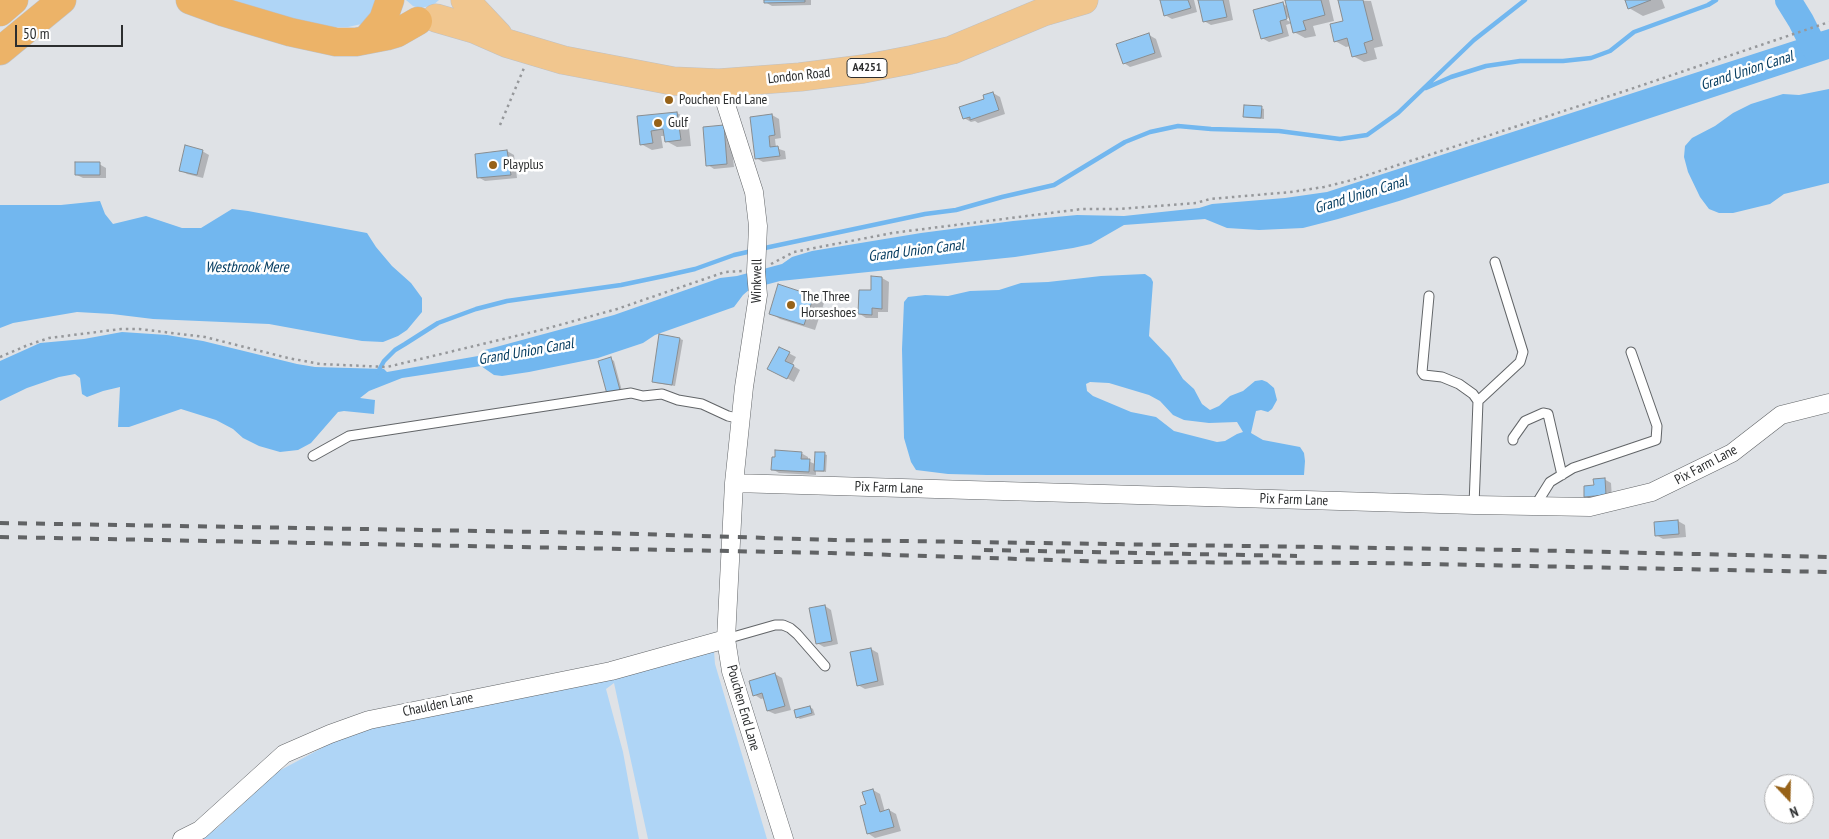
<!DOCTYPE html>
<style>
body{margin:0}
#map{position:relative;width:1829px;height:839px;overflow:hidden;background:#dfe2e6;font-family:"PT Sans Narrow",sans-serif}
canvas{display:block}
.north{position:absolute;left:1764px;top:774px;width:50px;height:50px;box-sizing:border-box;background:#fff;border:1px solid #ababac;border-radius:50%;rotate:159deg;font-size:14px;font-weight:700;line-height:20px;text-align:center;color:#2c2e2f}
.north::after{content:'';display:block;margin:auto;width:18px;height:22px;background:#976218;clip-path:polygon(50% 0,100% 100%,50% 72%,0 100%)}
.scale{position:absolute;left:15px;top:25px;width:108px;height:22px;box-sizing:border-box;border:2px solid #2c2e2f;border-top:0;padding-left:6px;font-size:15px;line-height:18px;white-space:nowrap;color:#2c2e2f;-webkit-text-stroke:4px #fff;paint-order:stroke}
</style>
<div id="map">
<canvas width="1829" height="839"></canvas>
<div class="north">N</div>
<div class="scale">50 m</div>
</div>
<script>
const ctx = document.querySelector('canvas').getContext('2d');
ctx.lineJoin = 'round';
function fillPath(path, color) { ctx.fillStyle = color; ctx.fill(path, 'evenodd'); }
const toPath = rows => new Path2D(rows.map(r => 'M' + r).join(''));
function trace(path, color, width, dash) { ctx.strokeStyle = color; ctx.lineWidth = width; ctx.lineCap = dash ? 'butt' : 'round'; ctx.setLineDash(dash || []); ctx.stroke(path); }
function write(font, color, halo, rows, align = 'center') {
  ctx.font = font + ' "PT Sans Narrow",sans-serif'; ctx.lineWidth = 5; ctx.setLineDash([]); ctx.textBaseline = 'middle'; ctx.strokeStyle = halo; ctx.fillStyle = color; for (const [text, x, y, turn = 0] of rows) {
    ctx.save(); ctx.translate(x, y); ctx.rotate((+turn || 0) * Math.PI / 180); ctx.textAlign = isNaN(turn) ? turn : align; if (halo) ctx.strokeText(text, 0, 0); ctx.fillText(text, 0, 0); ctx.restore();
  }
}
const green = toPath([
 [232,0,379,0,366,23,348,27,329,27,302,22],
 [406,0,439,0,432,6,419,8,413,6],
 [714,651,715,664,767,839,648,839,614,683,606,689,623,752,639,839,198,839,216,829,277,772,348,734,430,713]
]);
const water = toPath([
 [1829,29,1829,59,1399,201,1338,219,1303,228,1259,230,1227,228,1205,219,1124,225,1091,244,1073,248,1015,257,780,281,750,289,743,295,734,307,655,335,643,343,598,358,529,372,502,376,494,375,481,366,402,378,369,391,360,398,375,400,374,414,344,411,338,412,311,443,298,450,280,452,259,446,243,438,233,429,216,420,181,409,129,427,118,427,120,387,103,391,87,397,82,394,80,378,75,374,59,377,27,388,0,401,0,361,40,343,84,339,122,332,167,335,203,341,297,364,315,367,384,369,387,372,478,356,485,350,614,315,720,278,737,276,782,264,792,257,812,251,921,233,1013,221,1077,215,1124,216,1199,208,1212,204,1285,198,1327,192,1803,38,1804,33,1811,30,1816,33],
 [1829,89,1829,183,1784,194,1770,204,1733,213,1719,213,1709,209,1700,197,1688,172,1684,157,1685,146,1692,138,1715,126,1733,113,1751,104,1783,94,1799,95],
 [100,201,105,214,113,224,146,216,182,228,201,228,232,209,248,211,367,233,376,247,392,266,411,283,422,298,422,312,407,330,398,336,383,342,362,341,269,324,153,319,112,314,77,312,13,323,0,328,0,205,61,205],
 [1145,274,1151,278,1153,282,1149,336,1170,358,1183,379,1194,389,1202,404,1210,410,1219,406,1230,396,1243,391,1255,381,1262,380,1267,382,1274,388,1277,400,1272,409,1268,412,1261,410,1256,411,1251,433,1263,440,1300,447,1304,453,1305,461,1304,475,987,475,948,474,916,470,911,462,904,438,902,349,904,302,908,297,925,295,948,296,970,291,999,290,1021,283,1048,282,1101,276],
 [1090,382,1109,383,1149,395,1160,401,1173,415,1184,420,1209,423,1237,422,1243,432,1237,434,1225,441,1217,442,1174,431,1156,417,1131,412,1093,396,1087,391,1086,384]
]);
const shadow = toPath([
 [765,0,811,0,811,5,772,6,765,2],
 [1161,0,1194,0,1197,12,1172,19,1165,15],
 [1199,0,1229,0,1233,20,1211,25,1204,21],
 [1291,0,1329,0,1334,21,1313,26,1316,36,1305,38,1294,32,1292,23,1286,25,1289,36,1269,42,1262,38,1283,4,1288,7],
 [1283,15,1292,20,1292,23,1281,17],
 [1339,0,1371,1,1383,46,1374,48,1377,59,1364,62,1353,56,1350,46,1346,47,1335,41,1344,22],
 [1626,0,1662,0,1665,8,1643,16,1629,8],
 [1149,35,1156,39,1162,57,1130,67,1124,63],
 [993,93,1000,97,1005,114,978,123,975,121,971,122,964,118],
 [1261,108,1264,109,1264,119,1247,118,1244,116],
 [677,113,688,119,691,146,677,147,666,141,665,136,661,136,663,148,652,150,641,144,638,117],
 [772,115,779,119,781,138,775,139,776,148,785,151,786,159,763,162,756,158],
 [723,126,730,130,734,167,714,169,708,165],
 [202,151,209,155,203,178,187,174,180,170],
 [507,151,514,155,517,178,485,181,478,177],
 [99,164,106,168,106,178,83,178,77,175],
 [872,278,882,278,889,282,888,312,878,312,878,318,866,318,860,314,872,291],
 [813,297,824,303,815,330,780,319,770,313],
 [680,339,683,340,675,386,656,383,653,381],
 [779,348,796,357,792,365,800,370,794,382,776,372],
 [611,359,614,361,622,391,608,393],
 [801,453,808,457,808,461,815,464,824,454,827,455,826,472,816,471,816,475,779,473,772,469],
 [1604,479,1611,483,1612,498,1592,500,1585,496],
 [1678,521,1685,525,1686,537,1663,539,1656,535,1656,523],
 [825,606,831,610,838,644,824,647,817,643],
 [871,649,878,653,884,685,865,689,858,685],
 [775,674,782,678,791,710,775,714,768,711,765,698,761,699,755,695],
 [810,707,813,709,815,715,800,719,797,717],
 [873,790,880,794,885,812,889,810,896,814,901,831,875,838,869,834,861,806,867,805]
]);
const stream = toPath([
 [1426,88,1451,77,1486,66,1520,61,1563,61,1591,58,1610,51,1634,32,1708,5,1716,0],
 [760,249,925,214,956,210,1002,197,1054,185,1125,142,1150,132,1178,126,1211,129,1279,131,1340,139,1367,135,1398,113,1474,40,1525,0],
 [378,372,384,361,395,350,405,344,438,323,476,309,507,301,621,285,664,276,695,269,734,255,752,251]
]);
const river = toPath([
 [1788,0,1801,21,1815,49]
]);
const building = toPath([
 [764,0,805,0,805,2,764,3,764,0],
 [1160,0,1188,0,1191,8,1164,16,1160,0],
 [1198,0,1223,0,1227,17,1203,22,1198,0],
 [1285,0,1321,0,1325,15,1303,21,1306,30,1293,33,1285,0],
 [1338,0,1363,0,1373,40,1364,43,1367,53,1352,57,1347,38,1334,42,1330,24,1343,21,1338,0],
 [1625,0,1651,0,1628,9,1625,0],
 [1283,2,1287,19,1280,21,1283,33,1261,39,1253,10,1283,2],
 [1149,33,1155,53,1123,64,1116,44,1149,33],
 [993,92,999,110,970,120,970,117,963,119,959,107,984,99,983,95,993,92],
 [1244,105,1262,106,1261,118,1243,117,1244,105],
 [677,112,681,140,665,142,663,129,651,131,653,143,640,145,637,116,677,112],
 [772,114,775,135,769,136,770,147,778,146,780,156,755,159,750,117,772,114],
 [724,125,727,164,706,166,703,127,724,125],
 [185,145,203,150,197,175,179,171,185,145],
 [507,150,511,175,477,178,475,154,507,150],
 [75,162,100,162,100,175,75,175,75,162],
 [871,276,882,277,882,309,872,308,872,315,858,314,859,290,871,290,871,276],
 [778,284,814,296,804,325,769,314,778,284],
 [659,334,680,338,672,385,652,382,659,334],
 [779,347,790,352,785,361,794,365,787,379,767,369,779,347],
 [611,357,620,390,607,394,598,361,611,357],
 [775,450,802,452,801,459,810,459,809,472,771,470,772,457,775,457,775,450],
 [815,452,825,452,824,471,814,471,815,452],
 [1605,478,1606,495,1584,497,1584,486,1594,485,1593,479,1605,478],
 [1678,520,1679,534,1655,536,1654,522,1678,520],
 [825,605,832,641,816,644,809,608,825,605],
 [871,648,878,681,857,686,850,652,871,648],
 [775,673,785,706,767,711,762,693,753,696,749,681,775,673],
 [810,706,812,713,796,718,794,710,810,706],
 [873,789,880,812,889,809,894,827,867,834,860,806,866,804,862,792,873,789]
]);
const path = toPath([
 [500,125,524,68],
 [771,264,794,252,892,233,1082,209,1118,209,1196,203,1210,199,1291,192,1324,187,1352,180,1625,91,1829,22],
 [0,357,28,345,49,338,121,329,139,329,205,337,288,358,320,364,387,367,545,329,617,309,725,272,742,271]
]);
const service = toPath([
 [1429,296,1422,372,1424,375,1442,377,1459,384,1473,394,1478,401,1474,505],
 [1478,401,1520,362,1523,352,1495,262],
 [1513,440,1513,438,1525,421,1543,413,1548,414,1562,475],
 [313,456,349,436,631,393,643,396,662,394,678,400,702,404,728,416,741,419],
 [1535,506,1550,482,1573,468,1656,440,1657,426,1631,352],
 [726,639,775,625,783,625,790,628,797,634,825,666]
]);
const minor = toPath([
 [719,83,754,192,758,226,756,272,758,295,744,387,734,483,726,639,731,671,784,839],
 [734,483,1474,505,1590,507,1652,492,1732,453,1781,415,1829,403],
 [182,839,200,830,284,754,330,734,369,720,611,671,726,639]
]);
const primary = toPath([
 [465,0,498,35],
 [436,18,474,29,506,43,563,60,673,81,719,83,800,77,863,69,910,60,952,50,1043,12,1084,0]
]);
const trunk = toPath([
 [190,0,223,12,290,32,336,42,356,42,387,36,397,33,418,21],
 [0,12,14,0],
 [366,40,383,20,390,0],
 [0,51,62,0]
]);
const rail = toPath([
 [0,523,604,533,834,540,1519,550,1829,557],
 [0,537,831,553,1114,562,1376,563,1829,572],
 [984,550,1297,556]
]);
const markers = [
 [669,100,5,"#976218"],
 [658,123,5,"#976218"],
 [493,165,5,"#976218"],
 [791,305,5,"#976218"]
];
const shields = [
 [867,68,40]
];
const shieldNames = [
 ["A4251",867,68]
];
const streetNames = [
 ["London Road",799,76,-6],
 ["Winkwell",757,281,-89],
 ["Pix Farm Lane",1706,465,-28],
 ["Pix Farm Lane",889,488,2],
 ["Pix Farm Lane",1294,500,2],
 ["Chaulden Lane",438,705,-12],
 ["Pouchen End Lane",743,708,74]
];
const poiNames = [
 ["Pouchen End Lane",679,100],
 ["Gulf",668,123],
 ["Playplus",503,165],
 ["The Three",801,297],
 ["Horseshoes",801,313]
];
const waterNames = [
 ["Grand Union Canal",1747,71,-18],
 ["Grand Union Canal",1361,195,-17],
 ["Grand Union Canal",916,251,-7],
 ["Westbrook Mere",247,268],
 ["Grand Union Canal",526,352,-10]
];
fillPath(green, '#afd5f6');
fillPath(water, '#72b7ef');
fillPath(shadow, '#0003');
trace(stream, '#72b7ef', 4.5);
trace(river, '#72b7ef', 26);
fillPath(building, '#91c8f5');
trace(building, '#898d90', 1);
trace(service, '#626568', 11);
trace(minor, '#626568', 19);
trace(primary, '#c0c0c1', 29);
trace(trunk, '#c0c0c1', 29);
trace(path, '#96989b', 2.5, [2.5, 4]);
trace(service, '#fff', 9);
trace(minor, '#fff', 18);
trace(primary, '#f1c68e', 28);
trace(trunk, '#ecb368', 28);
trace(rail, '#616365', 4, [9, 9]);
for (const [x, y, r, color] of markers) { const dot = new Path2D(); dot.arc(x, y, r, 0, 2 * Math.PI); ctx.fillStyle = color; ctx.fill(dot); trace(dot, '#fff', 2); }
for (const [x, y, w] of shields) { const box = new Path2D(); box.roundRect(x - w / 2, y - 9.5, w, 19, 4); ctx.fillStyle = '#fff'; ctx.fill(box); trace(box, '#2c2e2f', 1); }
write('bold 12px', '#2c2e2f', null, shieldNames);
write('14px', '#2c2e2f', '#fff', streetNames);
write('14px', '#2c2e2f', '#fff', poiNames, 'left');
write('italic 15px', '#063d61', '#fff', waterNames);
</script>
